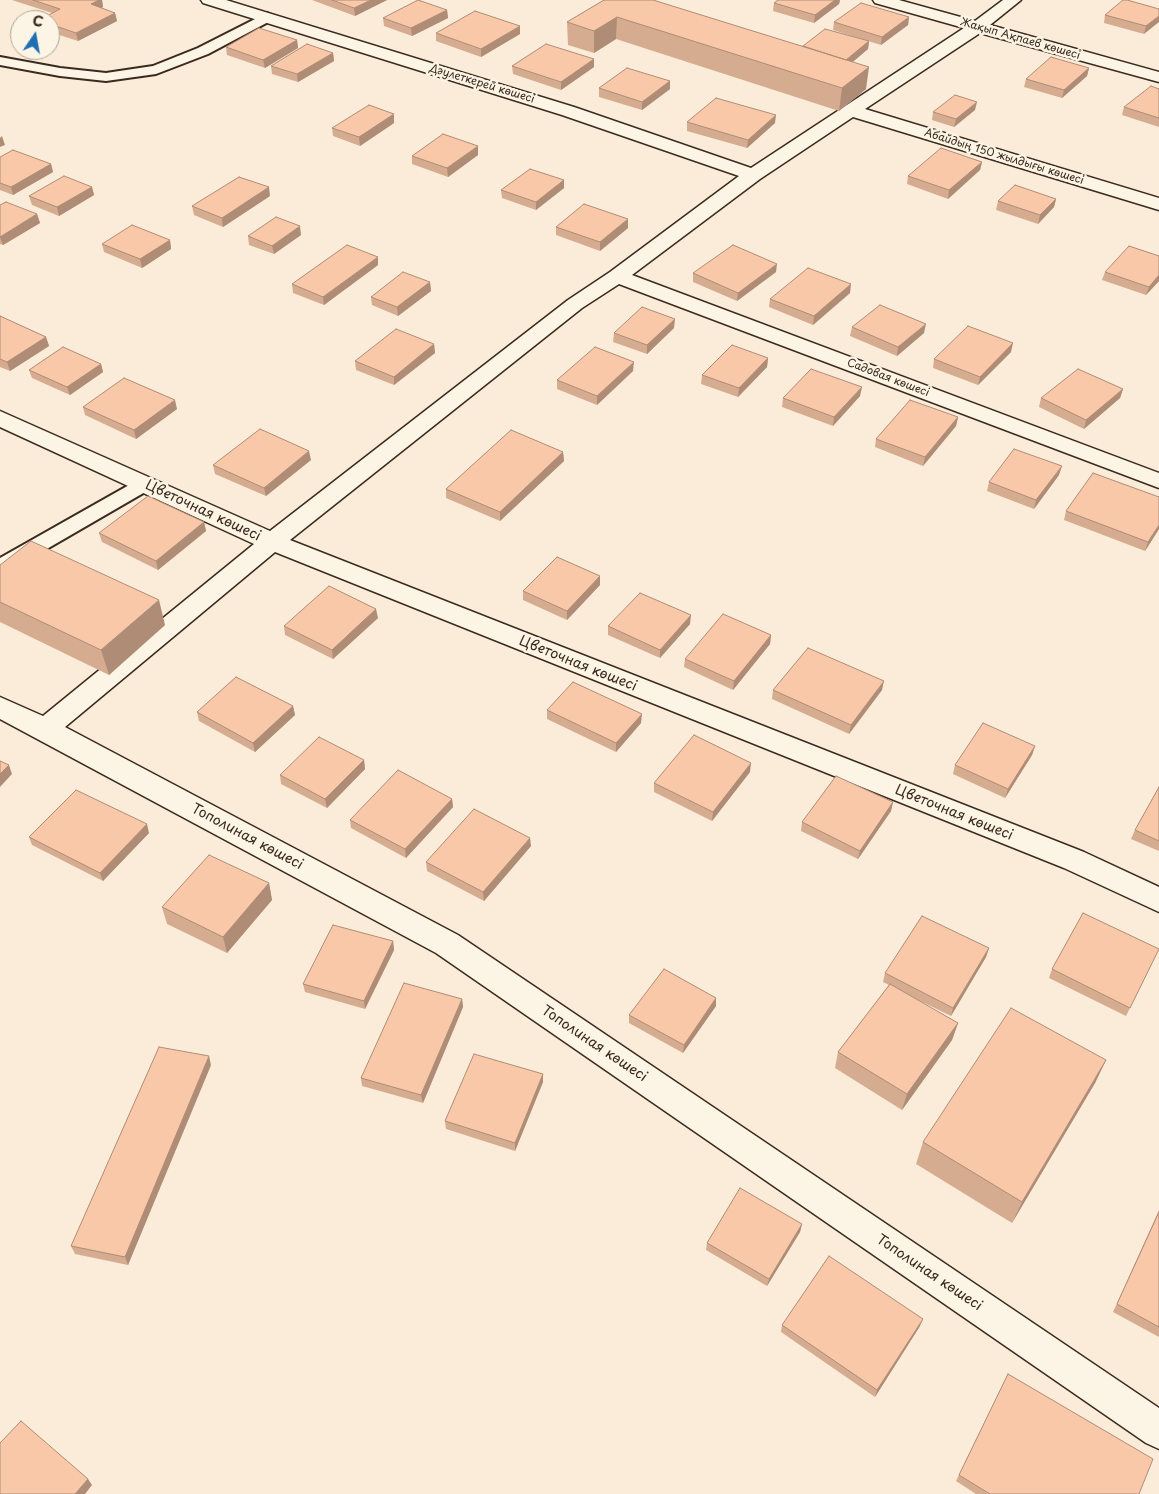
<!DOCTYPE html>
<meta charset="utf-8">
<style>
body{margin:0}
#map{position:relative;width:1159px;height:1494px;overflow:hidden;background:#fbecd9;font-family:"Playpen Sans",sans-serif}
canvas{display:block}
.north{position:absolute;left:10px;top:10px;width:50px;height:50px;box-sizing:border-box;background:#fcf5e5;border:1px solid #afa495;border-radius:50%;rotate:12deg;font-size:14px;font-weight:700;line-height:20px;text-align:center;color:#3b2a1e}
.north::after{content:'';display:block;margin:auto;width:18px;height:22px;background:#1f6fb2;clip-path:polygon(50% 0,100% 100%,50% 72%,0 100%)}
</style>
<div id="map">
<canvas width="1159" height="1494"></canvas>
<div class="north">С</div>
</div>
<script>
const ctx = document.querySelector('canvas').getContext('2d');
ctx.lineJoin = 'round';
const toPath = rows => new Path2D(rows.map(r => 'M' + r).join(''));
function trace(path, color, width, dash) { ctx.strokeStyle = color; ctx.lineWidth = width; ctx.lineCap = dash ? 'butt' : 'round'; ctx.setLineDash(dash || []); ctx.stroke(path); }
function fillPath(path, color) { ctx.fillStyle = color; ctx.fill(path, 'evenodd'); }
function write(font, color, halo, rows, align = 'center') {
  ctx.font = font + ' "Playpen Sans",sans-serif'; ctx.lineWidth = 5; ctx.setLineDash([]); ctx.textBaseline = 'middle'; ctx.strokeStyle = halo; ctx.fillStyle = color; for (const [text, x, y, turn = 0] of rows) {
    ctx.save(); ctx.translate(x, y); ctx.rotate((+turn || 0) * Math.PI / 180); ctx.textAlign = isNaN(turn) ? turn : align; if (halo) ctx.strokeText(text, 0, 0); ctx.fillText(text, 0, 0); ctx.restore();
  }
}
const lane = toPath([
 [267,13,274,17,272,20,208,54,156,74,106,81,60,76,0,65,0,57,60,68,106,73,153,66,198,48,267,13],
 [145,478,152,480,155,484,152,488,7,572,0,574,0,558,138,480,145,478]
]);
const street = toPath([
 [201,0,226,0,574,107,751,168,964,28,875,3,873,0,899,0,975,21,1003,0,1021,0,990,25,1159,72,1159,82,980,33,865,109,1159,198,1159,210,853,117,760,179,632,275,1159,473,1159,488,619,284,582,308,290,540,1084,852,1159,887,1159,912,1064,868,275,552,65,727,458,935,1159,1408,1159,1449,1146,1443,436,953,0,719,0,697,43,716,254,544,0,427,0,411,270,531,568,300,610,272,739,176,562,115,203,3,201,0]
]);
const wall = toPath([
 [12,0,102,0,103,7,101,8,115,13,117,21,78,41,50,32,50,20,52,13],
 [312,0,387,0,355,16],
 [604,0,803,46,869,41,868,49,853,62,866,89,839,111,616,39,594,53,568,45,567,22],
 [778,0,840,0,839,4,814,23,773,11,774,3],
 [1159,9,1144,34,1104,23,1105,15],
 [447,10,448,18,412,36,384,26,383,18],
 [909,17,908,25,881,45,833,30,834,22],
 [436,33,520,34,481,57,436,41],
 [297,40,298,48,265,68,227,55,226,47],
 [333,53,334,61,298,82,272,74,271,66],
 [594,59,594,67,561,90,513,74,512,66],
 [1089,68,1087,76,1062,98,1024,87,1026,79],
 [670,81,670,89,642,110,599,97,599,88],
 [1159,89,1159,127,1122,115,1124,107],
 [975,110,954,127,932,120,933,112],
 [394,114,394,123,360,146,333,136,332,128],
 [687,122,775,123,747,148,687,131],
 [478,155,448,177,412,164,412,156],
 [0,157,51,164,53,172,13,195,0,190],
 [982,162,980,170,948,199,907,184,908,176],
 [564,180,564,188,536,210,502,198,501,190],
 [92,187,94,195,59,216,32,205,29,196],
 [270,196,223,227,194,215,192,206],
 [1056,199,1054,207,1038,224,996,210,998,201],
 [0,205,37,214,40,223,3,245,0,244],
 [556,227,628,228,600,251,556,235],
 [301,235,274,254,249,245,248,236],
 [170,240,171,249,142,268,104,252,102,244],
 [1159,256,1159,281,1146,295,1102,280,1105,272],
 [378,265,324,305,293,293,292,284],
 [776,272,737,301,693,282,693,273],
 [430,282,431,291,398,316,372,305,371,297],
 [850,293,813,325,769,307,770,299],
 [0,316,46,337,49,346,10,371,0,367],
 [852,327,924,333,897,356,850,336],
 [674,328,647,354,613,342,614,333],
 [434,344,435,353,394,385,356,370,355,361],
 [1011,352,978,385,933,368,934,359],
 [768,358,767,367,738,397,701,384,702,375],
 [101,364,103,372,70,395,32,378,29,370],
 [633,371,597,405,557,389,557,380],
 [1123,389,1120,398,1084,429,1039,407,1041,398],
 [860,396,833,426,782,407,783,398],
 [83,407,177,409,136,439,85,415],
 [958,417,956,426,923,466,875,447,876,439],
 [563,452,564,461,500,521,446,498,446,489],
 [311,460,266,496,215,474,213,465],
 [1059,475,1034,509,987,491,989,482],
 [1066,511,1159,529,1145,551,1064,520],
 [204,522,206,531,158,570,102,542,99,533],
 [0,565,165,625,109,675,0,622],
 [600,585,567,620,523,600,523,591],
 [378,618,333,659,285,635,284,626],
 [690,624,660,658,608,635,608,626],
 [771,635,770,644,733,690,684,667,685,659],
 [773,690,882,690,849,734,772,699],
 [293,706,295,715,255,752,199,721,197,712],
 [547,710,641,723,616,752,547,719],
 [1035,746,1032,755,1005,798,953,774,955,765],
 [364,760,365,769,327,808,281,784,280,775],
 [750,772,712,821,654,792,654,783],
 [1159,787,1159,851,1131,839,1135,830],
 [452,799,453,807,406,858,351,828,350,820],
 [893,802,891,811,858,859,801,831,802,822],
 [149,833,103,881,32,845,29,837],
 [531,846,484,901,427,871,426,862],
 [269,883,272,900,227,953,167,924,162,907],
 [393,941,394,950,365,1009,305,992,303,984],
 [989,948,986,957,951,1016,910,996,958,1023,952,1040,902,1110,835,1068,838,1052,889,985,883,982,885,973],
 [1155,957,1126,1016,1049,978,1052,969],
 [716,998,716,1006,683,1053,629,1023,629,1015],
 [462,999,463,1007,423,1103,362,1086,361,1078],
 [1106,1060,1095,1083,1012,1223,916,1164,923,1142],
 [211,1065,128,1265,75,1254,71,1246],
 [543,1074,543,1082,515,1151,446,1129,445,1121],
 [1159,1210,1159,1337,1113,1312],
 [802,1224,800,1232,767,1286,706,1250,707,1243],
 [782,1325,920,1326,875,1397,781,1332],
 [1008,1374,1139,1494,976,1494,956,1481]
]);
const shadedWall = toPath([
 [99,0,102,0,103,7,92,12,91,4],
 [371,0,387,0,355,16,354,8],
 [835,0,840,0,839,4,814,23,815,15],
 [447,10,448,18,412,36,411,28],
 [115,13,117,21,78,41,76,33],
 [1159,16,1159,22,1144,34,1146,26],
 [617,17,616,39,594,53,594,31],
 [909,17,908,25,881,45,882,37],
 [520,26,520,34,481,57,481,49],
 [297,40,298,48,265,68,263,60],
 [869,41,868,49,844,69,845,61],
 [333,53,334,61,298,82,297,74],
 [594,59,594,67,561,90,561,82],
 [869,67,866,89,839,111,842,88],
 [1089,68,1087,76,1062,98,1064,90],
 [670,81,670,89,642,110,642,102],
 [977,102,975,110,954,127,956,119],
 [394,114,394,123,360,146,359,137],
 [776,115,775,123,747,148,748,140],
 [2,136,5,145,0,147,0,138],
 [478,146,478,155,448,177,447,168],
 [982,162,980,170,948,199,949,190],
 [51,164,53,172,13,195,11,187],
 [564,180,564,188,536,210,536,202],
 [92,187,94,195,59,216,57,207],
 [269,187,270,196,223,227,222,218],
 [1056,199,1054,207,1038,224,1040,215],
 [37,214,40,223,3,245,0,237],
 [628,219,628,228,600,251,600,242],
 [300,226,301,235,274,254,272,246],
 [170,240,171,249,142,268,140,259],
 [378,257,378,265,324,305,323,297],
 [777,264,776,272,737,301,738,293],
 [1159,275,1159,281,1146,295,1149,287],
 [430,282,431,291,398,316,397,307],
 [851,284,850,293,813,325,814,316],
 [675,319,674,328,647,354,647,345],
 [926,324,924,333,897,356,898,347],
 [46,337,49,346,10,371,7,362],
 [1013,343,1011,352,978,385,980,377],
 [434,344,435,353,394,385,394,377],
 [768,358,767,367,738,397,739,388],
 [634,362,633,371,597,405,597,396],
 [101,364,103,372,70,395,67,387],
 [862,387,860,396,833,426,834,417],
 [1123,389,1120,398,1084,429,1086,420],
 [175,400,177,409,136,439,134,430],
 [958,417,956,426,923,466,925,457],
 [309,451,311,460,266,496,264,488],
 [563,452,564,461,500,521,500,512],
 [1062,466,1059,475,1034,509,1036,500],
 [204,522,206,531,158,570,156,561],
 [1159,525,1159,529,1145,551,1148,542],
 [600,576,600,585,567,620,567,611],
 [159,600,165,625,109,675,101,650],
 [376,609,378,618,333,659,332,650],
 [691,615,690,624,660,658,660,650],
 [771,635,770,644,733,690,734,681],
 [884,681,882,690,849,734,851,725],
 [293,706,295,715,255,752,253,743],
 [642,714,641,723,616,752,616,743],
 [1035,746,1032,755,1005,798,1008,789],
 [364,760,365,769,327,808,325,799],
 [751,763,750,772,712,821,713,812],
 [9,765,12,774,0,787,0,774],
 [452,799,453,807,406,858,405,849],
 [893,802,891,811,858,859,860,851],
 [147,824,149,833,103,881,100,873],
 [530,838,531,846,484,901,483,892],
 [269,883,272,900,227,953,223,937],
 [393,941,394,950,365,1009,364,1001],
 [989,948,986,957,951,1016,953,1008],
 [716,998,716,1006,683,1053,684,1045],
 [462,999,463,1007,423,1103,421,1095],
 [958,1023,952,1040,902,1110,907,1094],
 [209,1056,211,1065,128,1265,125,1257],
 [1106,1060,1095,1083,1012,1223,1022,1202],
 [543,1074,543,1082,515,1151,515,1143],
 [802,1224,800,1232,767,1286,769,1279],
 [923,1319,920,1326,875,1397,877,1390],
 [88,1479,92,1485,85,1494,75,1494]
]);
const building = toPath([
 [33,0,99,0,91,4,115,13,76,33,50,24,50,20,39,20,60,9,33,0],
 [332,0,371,0,354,8,332,0],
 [418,0,447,10,411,28,383,18,418,0],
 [604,0,653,0,869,67,842,88,617,17,594,31,567,22,604,0],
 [778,0,835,0,815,15,774,3,778,0],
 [1123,0,1127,0,1159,9,1159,16,1146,26,1105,15,1123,0],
 [861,3,909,17,882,37,834,22,861,3],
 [475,11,520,26,481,49,436,33,475,11],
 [259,28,297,40,263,60,226,47,259,28],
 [825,29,869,41,846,60,803,46,825,29],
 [307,44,333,53,297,74,271,66,307,44],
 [546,44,594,59,561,82,512,66,546,44],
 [1051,57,1089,68,1064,90,1026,79,1051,57],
 [627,68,670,81,642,102,599,88,627,68],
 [1151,86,1159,89,1159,118,1124,107,1151,86],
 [955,95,977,102,956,119,933,112,955,95],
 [716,98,776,115,748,140,687,122,716,98],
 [369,105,394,114,359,137,332,128,369,105],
 [443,134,478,146,447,168,412,156,443,134],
 [941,148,982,162,949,190,908,176,941,148],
 [13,150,51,164,11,187,0,183,0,157,13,150],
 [530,169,564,180,536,202,501,190,530,169],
 [64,176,92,187,57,207,29,196,64,176],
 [239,177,269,187,222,218,192,206,239,177],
 [1015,185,1056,199,1040,215,998,201,1015,185],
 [6,202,37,214,0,237,0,205,6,202],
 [584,204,628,219,600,242,556,227,584,204],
 [276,217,300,226,272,246,248,236,276,217],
 [132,225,170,240,140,259,102,244,132,225],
 [347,245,378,257,323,297,292,284,347,245],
 [733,245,777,264,738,293,693,273,733,245],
 [1129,246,1159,256,1159,275,1149,287,1105,272,1129,246],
 [808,268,851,284,814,316,770,299,808,268],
 [403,272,430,282,397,307,371,297,403,272],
 [880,305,926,324,898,347,852,327,880,305],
 [642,307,675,319,647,345,614,333,642,307],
 [0,316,46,337,7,362,0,359,0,316],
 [968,326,1013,343,980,377,934,359,968,326],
 [396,329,434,344,394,377,355,361,396,329],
 [732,345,768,358,739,388,702,375,732,345],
 [63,347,101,364,67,387,29,370,63,347],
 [595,347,634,362,597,396,557,380,595,347],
 [811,369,862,387,834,417,783,398,811,369],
 [1078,369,1123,389,1086,420,1041,398,1078,369],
 [124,378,175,400,134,430,83,407,124,378],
 [910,400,958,417,925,457,876,439,910,400],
 [260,429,309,451,264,488,213,465,260,429],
 [511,430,563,452,500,512,446,489,511,430],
 [1014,449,1062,466,1036,500,989,482,1014,449],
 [1093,473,1159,497,1159,525,1148,542,1066,511,1093,473],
 [148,496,204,522,156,561,99,533,148,496],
 [31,541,159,600,101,650,0,602,0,565,31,541],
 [557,557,600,576,567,611,523,591,557,557],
 [329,586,376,609,332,650,284,626,329,586],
 [640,593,691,615,660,650,608,626,640,593],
 [723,614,771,635,734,681,685,659,723,614],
 [808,648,884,681,851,725,773,690,808,648],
 [236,677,293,706,253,743,197,712,236,677],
 [573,682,642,714,616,743,547,710,573,682],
 [983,723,1035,746,1008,789,955,765,983,723],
 [694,735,751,763,713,812,654,783,694,735],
 [319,737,364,760,325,799,280,775,319,737],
 [0,761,9,765,0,774,0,761],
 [398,770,452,799,405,849,350,820,398,770],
 [836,776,893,802,860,851,802,822,836,776],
 [1159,787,1159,841,1135,830,1159,787],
 [76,790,147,824,100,873,29,837,76,790],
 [474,809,530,838,483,892,426,862,474,809],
 [209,855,269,883,223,937,162,907,209,855],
 [1083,913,1159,949,1130,1008,1052,969,1083,913],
 [922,916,989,948,953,1008,885,973,922,916],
 [333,925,393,941,364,1001,303,984,333,925],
 [664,969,716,998,684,1045,629,1015,664,969],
 [404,983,462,999,421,1095,361,1078,404,983],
 [890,984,958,1023,907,1094,838,1052,890,984],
 [1011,1008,1106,1060,1022,1202,923,1142,1011,1008],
 [159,1047,209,1056,125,1257,71,1246,159,1047],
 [474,1054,543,1074,515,1143,445,1121,474,1054],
 [740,1188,802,1224,769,1279,707,1243,740,1188],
 [1159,1212,1159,1327,1117,1304,1159,1212],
 [829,1256,923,1319,877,1390,782,1325,829,1256],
 [1008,1374,1153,1459,1139,1494,990,1494,959,1475,1008,1374],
 [21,1421,88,1479,75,1494,0,1494,0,1443,21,1421]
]);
const farStreetnames = [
 ["Жақып Ақпаев көшесі",1020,39,16],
 ["Дәулеткерей көшесі",482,84,17],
 ["Абайдың 150 жылдығы көшесі",1004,157,17],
 ["Садовая көшесі",888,378,21]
];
const streetNames = [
 ["Цветочная көшесі",203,511,25],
 ["Цветочная көшесі",578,664,22],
 ["Цветочная көшесі",954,813,22],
 ["Тополиная көшесі",247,837,28],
 ["Тополиная көшесі",594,1044,34],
 ["Тополиная көшесі",929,1273,34]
];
trace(lane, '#3b2a1e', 4);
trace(street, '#3b2a1e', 3);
fillPath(lane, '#fcf5e5');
fillPath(street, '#fcf5e5');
fillPath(wall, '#d6ac91');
fillPath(shadedWall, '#ae8c76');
fillPath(building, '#f9c8a9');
trace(building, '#ae8c76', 1);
write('11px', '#3b2a1e', '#fcf5e5', farStreetnames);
write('14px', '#3b2a1e', '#fcf5e5', streetNames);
</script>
